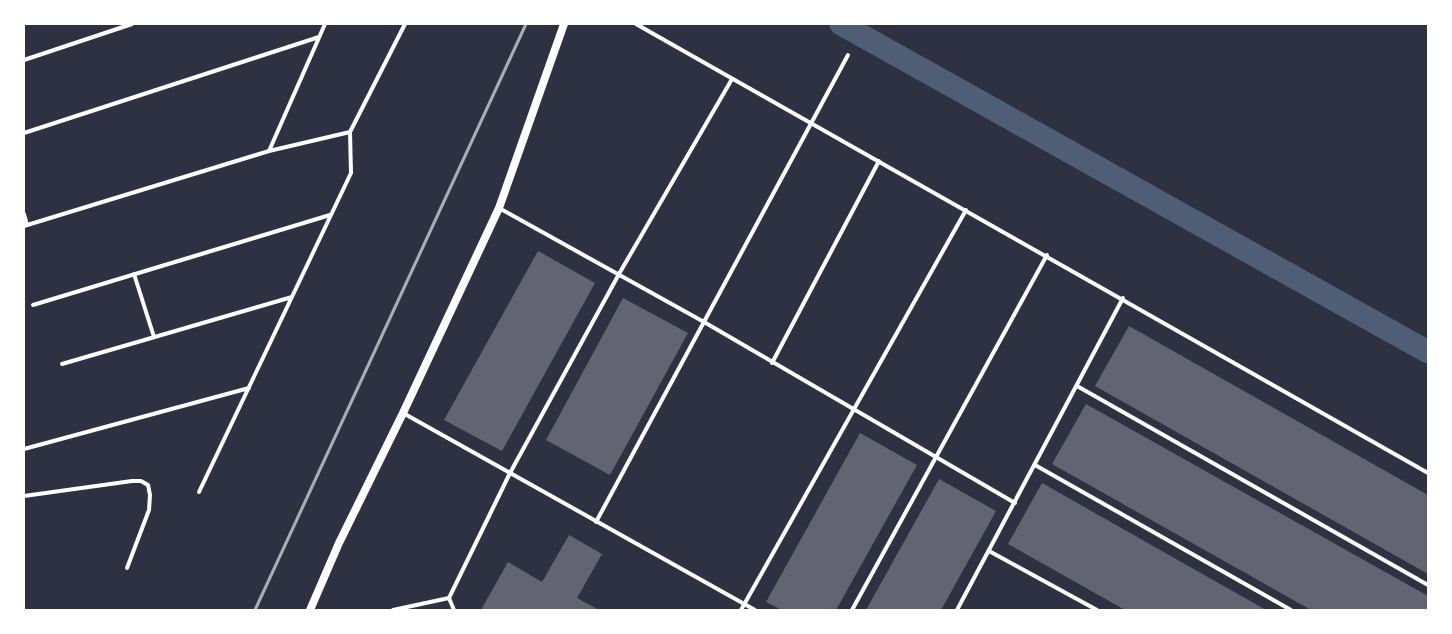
<!DOCTYPE html>
<style>
body{margin:0}
#map{position:relative;width:1452px;height:634px;overflow:hidden;background:#2d3142;font-family:"PT Sans Narrow",sans-serif}
canvas{display:block}
.frame{position:absolute;inset:0;border:25px solid #fff;pointer-events:none}
</style>
<div id="map">
<canvas width="1452" height="634"></canvas>
<div class="frame"></div>
</div>
<script>
const ctx = document.querySelector('canvas').getContext('2d');
ctx.lineJoin = 'round';
const toPath = rows => new Path2D(rows.map(r => 'M' + r).join(''));
function trace(path, color, width, dash) { ctx.strokeStyle = color; ctx.lineWidth = width; ctx.lineCap = dash ? 'butt' : 'round'; ctx.setLineDash(dash || []); ctx.stroke(path); }
function fillPath(path, color) { ctx.fillStyle = color; ctx.fill(path, 'evenodd'); }
const canal = toPath([
 [841,24,1428,352]
]);
const building = toPath([
 [538,251,595,283,502,451,444,420],
 [623,298,688,333,610,475,546,440],
 [1129,326,1428,495,1428,574,1095,386],
 [1086,404,1428,596,1428,610,1311,610,1052,464],
 [860,433,917,465,836,610,782,610,766,602],
 [939,479,996,511,941,610,866,610],
 [1042,483,1266,610,1125,610,1008,544],
 [569,535,602,554,577,598,599,610,481,610,508,562,542,582]
]);
const minor = toPath([
 [636,24,1428,473],
 [24,60,132,24],
 [350,132,405,24],
 [24,133,319,37],
 [269,151,325,24],
 [499,208,704,322,1015,503],
 [24,214,27,225],
 [24,226,269,151,350,132,351,173,199,492],
 [134,274,154,337],
 [33,305,330,215],
 [772,363,879,161],
 [62,364,292,297],
 [1077,386,1428,585],
 [403,413,755,610],
 [24,449,249,388],
 [1035,465,1291,610],
 [24,496,132,481,141,481,148,485,150,495,149,510,127,568],
 [596,522,848,55],
 [989,551,1097,610],
 [393,610,449,598],
 [454,610,449,598,510,473,619,274,732,79],
 [741,610,966,210],
 [852,610,1047,255],
 [957,610,1123,298]
]);
const secondary = toPath([
 [310,610,339,543,403,413,499,208,564,24]
]);
const rail = toPath([
 [255,610,526,24]
]);
trace(canal, '#4f5d75', 23);
fillPath(building, '#626471');
trace(minor, '#fff', 4);
trace(secondary, '#fff', 8);
trace(rail, '#abadb3', 3);
</script>
